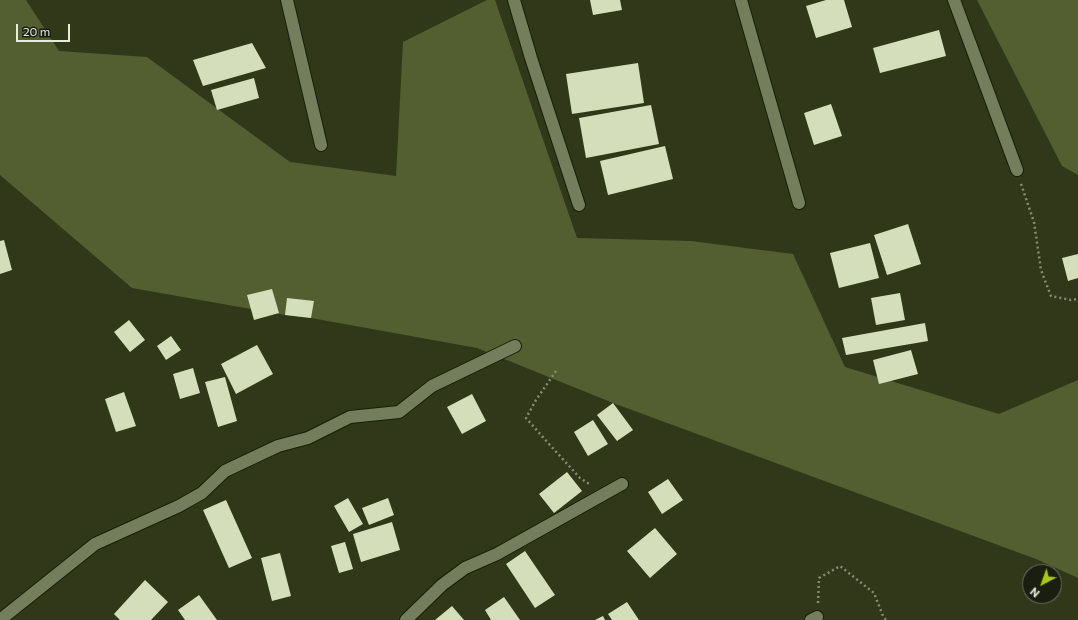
<!DOCTYPE html>
<style>
body{margin:0}
#map{position:relative;width:1078px;height:620px;overflow:hidden;background:#31381a;font-family:Commissioner,sans-serif}
canvas{display:block}
.north{position:absolute;left:1022px;top:564px;width:40px;height:40px;box-sizing:border-box;background:#1a1e11;border:1px solid #6c7061;border-radius:50%;rotate:221deg;font-size:11px;font-weight:700;line-height:16px;text-align:center;color:#e6ecda}
.north::after{content:'';display:block;margin:auto;width:14px;height:18px;background:#a8c71c;clip-path:polygon(50% 0,100% 100%,50% 72%,0 100%)}
.scale{position:absolute;left:16px;top:24px;width:54px;height:18px;box-sizing:border-box;border:2px solid #e6ecda;border-top:0;padding-left:5px;font-size:12px;line-height:14px;white-space:nowrap;color:#e6ecda;-webkit-text-stroke:3px #1a1e11;paint-order:stroke}
</style>
<div id="map">
<canvas width="1078" height="620"></canvas>
<div class="north">N</div>
<div class="scale">20 m</div>
</div>
<script>
const ctx = document.querySelector('canvas').getContext('2d');
ctx.lineJoin = 'round';
function fillPath(path, color) { ctx.fillStyle = color; ctx.fill(path, 'evenodd'); }
const toPath = rows => new Path2D(rows.map(r => 'M' + r).join(''));
function trace(path, color, width, dash) { ctx.strokeStyle = color; ctx.lineWidth = width; ctx.lineCap = dash ? 'butt' : 'round'; ctx.setLineDash(dash || []); ctx.stroke(path); }
const green = toPath([
 [0,0,26,0,59,51,147,57,290,162,396,176,403,42,487,0,495,0,577,238,691,241,793,254,845,367,999,414,1078,380,1078,578,1036,559,613,403,477,348,311,318,285,315,132,288,0,175],
 [977,0,1078,0,1078,175,1062,166]
]);
const building = toPath([
 [590,0,620,0,622,10,593,15],
 [826,0,844,0,852,27,816,38,806,6],
 [939,30,946,56,880,73,873,48],
 [252,43,266,68,203,86,193,60],
 [638,63,644,103,572,114,566,74],
 [254,78,259,98,217,110,211,90],
 [831,104,842,136,814,145,804,113],
 [651,105,659,144,586,158,579,118],
 [665,146,673,179,608,195,600,161],
 [908,224,921,264,887,275,874,235],
 [4,240,12,270,0,274,0,241],
 [870,243,879,278,839,288,830,253],
 [1078,254,1078,278,1068,281,1062,258],
 [272,289,279,313,254,320,247,295],
 [900,293,905,320,876,325,871,298],
 [287,298,314,301,311,318,285,315],
 [129,320,145,340,130,352,114,332],
 [925,323,928,341,846,355,842,338],
 [171,336,181,350,166,360,157,346],
 [257,345,273,374,236,394,221,364],
 [911,350,918,374,879,384,873,360],
 [193,368,200,393,180,399,173,374],
 [225,377,237,421,218,427,205,382],
 [124,392,136,426,116,432,105,399],
 [472,394,486,421,462,434,447,407],
 [613,403,633,430,617,441,597,415],
 [593,420,608,444,588,456,574,432],
 [567,472,582,491,554,513,539,494],
 [668,479,683,500,662,514,648,492],
 [348,498,363,524,349,532,334,506],
 [388,498,394,515,369,525,362,508],
 [226,500,252,558,229,568,203,510],
 [392,522,400,550,361,562,353,534],
 [655,528,677,554,650,578,627,551],
 [345,542,353,569,339,573,331,546],
 [525,551,555,595,535,608,506,564],
 [280,553,291,596,272,601,261,558],
 [145,580,168,602,151,620,120,620,114,614],
 [199,595,217,620,185,620,178,610],
 [504,597,520,620,491,620,485,610],
 [627,602,639,620,612,620,608,614],
 [452,606,464,620,435,620],
 [603,616,605,620,595,620]
]);
const path = toPath([
 [1021,184,1034,222,1041,270,1051,296,1071,300,1078,299],
 [556,371,536,400,526,418,549,444,580,478,591,485],
 [818,603,819,578,840,566,874,593,883,616,886,620]
]);
const minor = toPath([
 [287,0,321,145],
 [514,0,531,58,579,205],
 [741,0,799,203],
 [954,0,1017,170],
 [0,620,95,544,179,506,202,493,225,471,278,446,308,438,350,417,399,412,432,386,515,346],
 [406,620,442,585,465,568,497,554,622,484],
 [811,620,817,617]
]);
fillPath(green, '#535e31');
fillPath(building, '#d4deba');
trace(minor, '#191f03', 14);
trace(path, '#858c73', 2.5, [2, 3]);
trace(minor, '#747d5c', 12);
</script>
